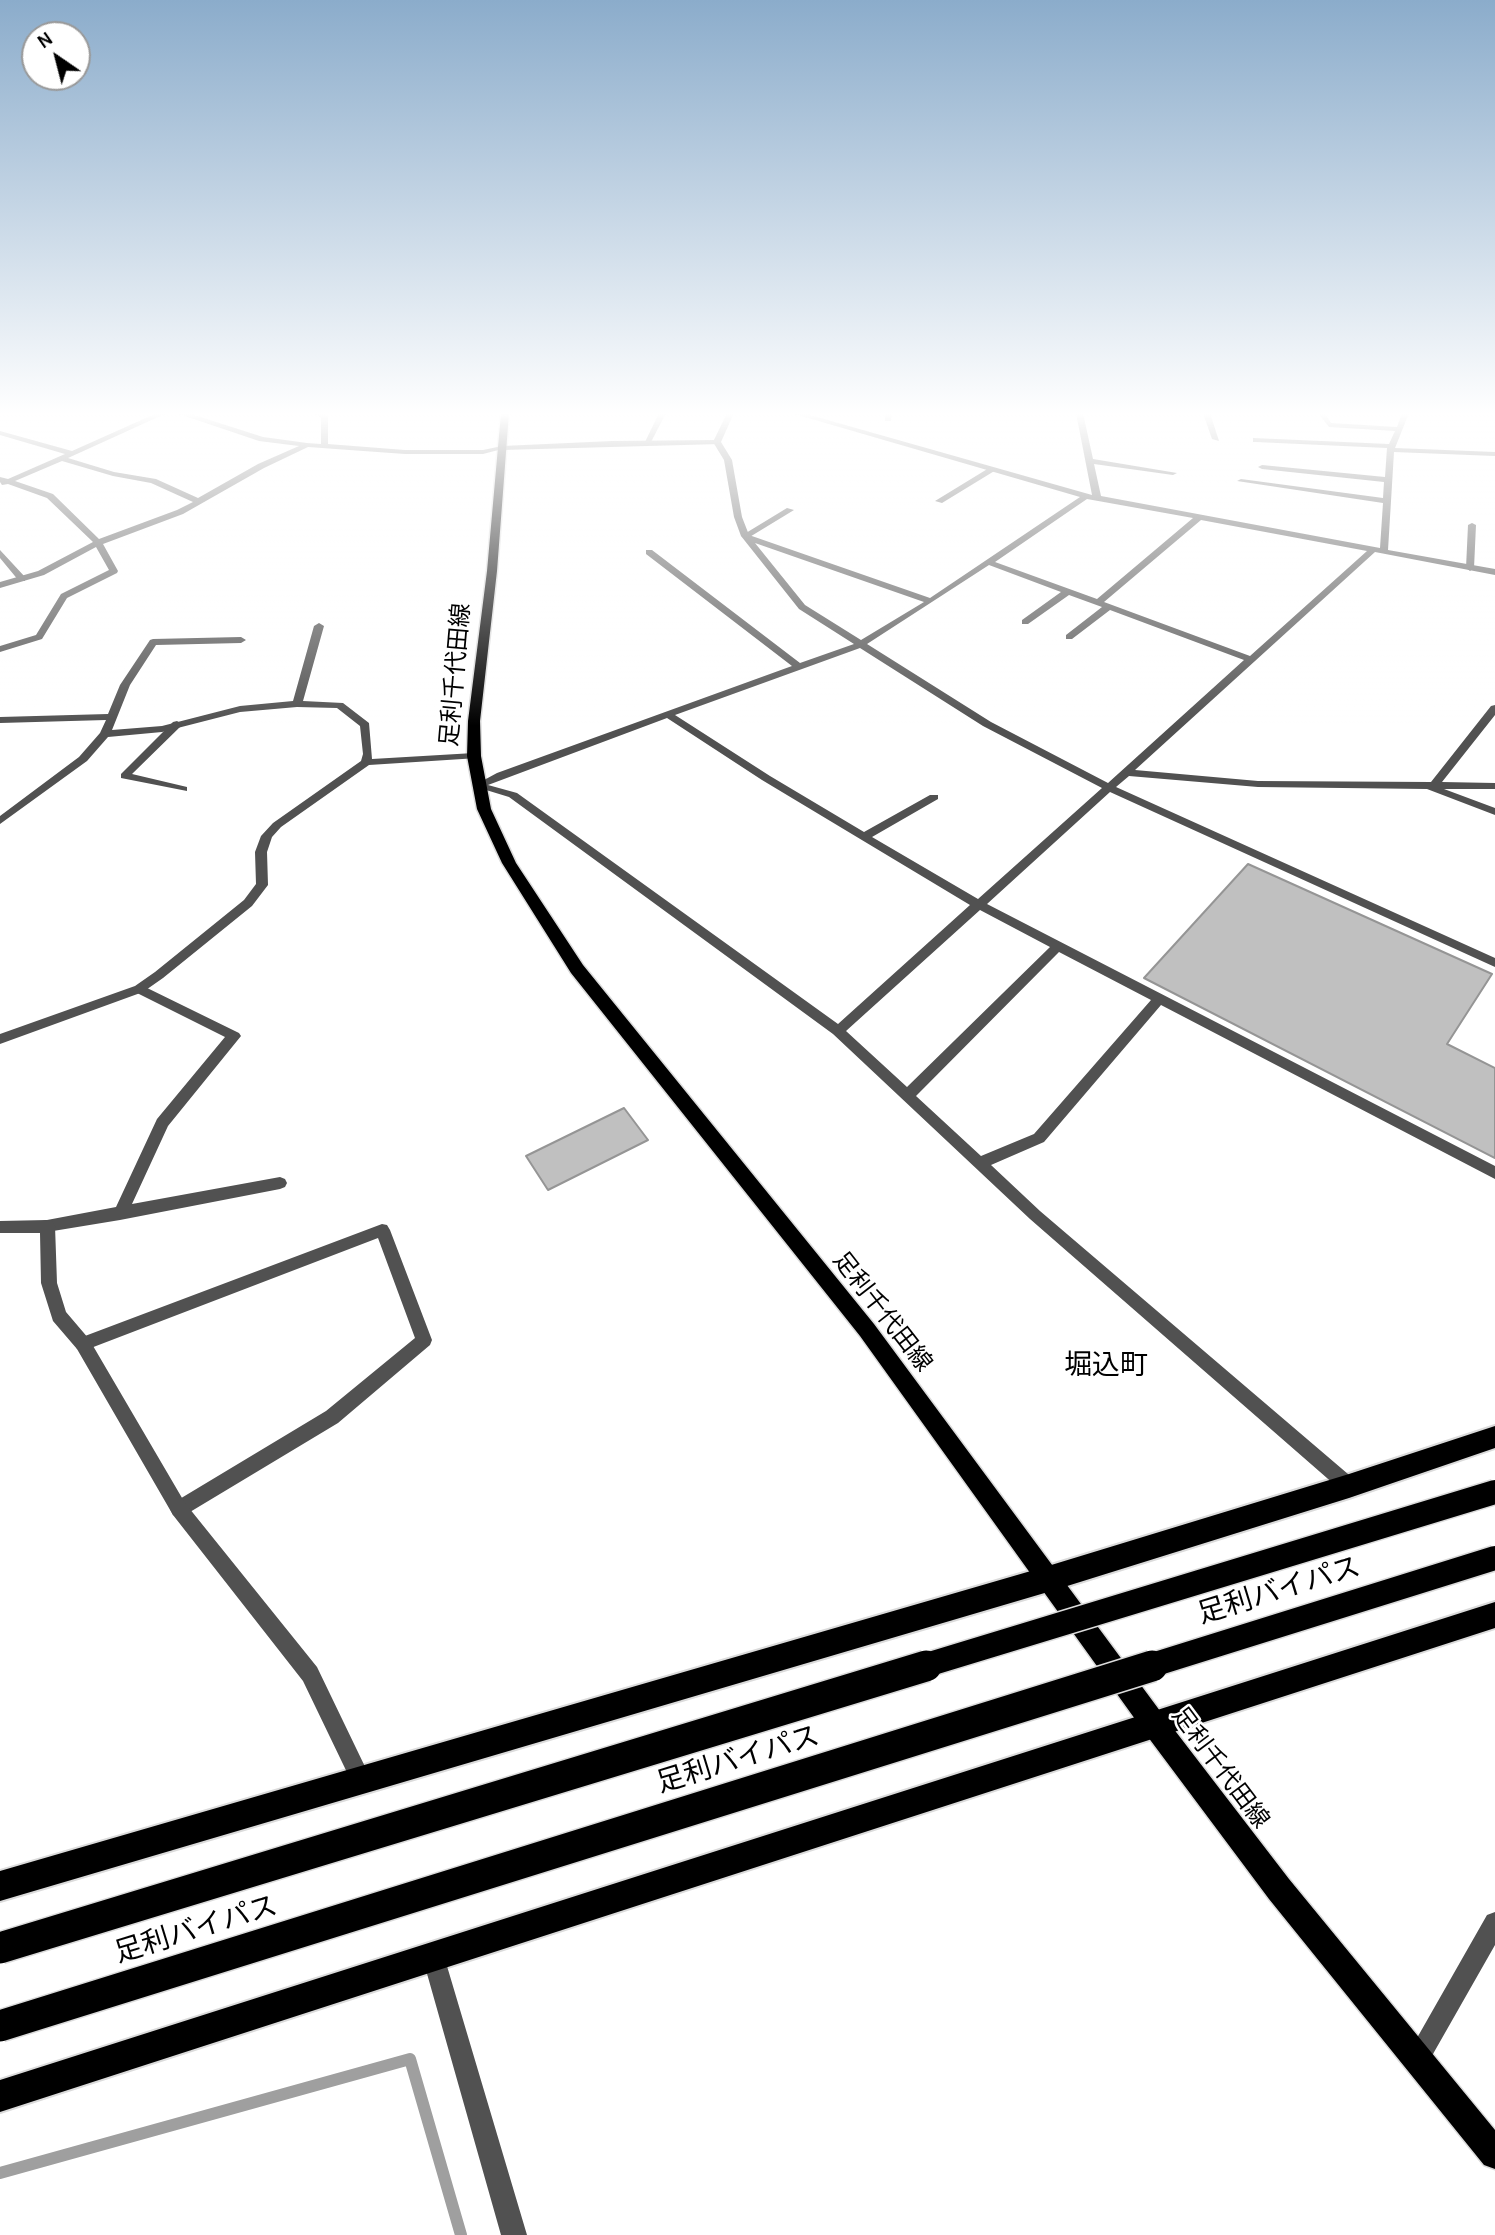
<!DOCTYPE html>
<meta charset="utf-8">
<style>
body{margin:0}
#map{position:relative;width:1495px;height:2235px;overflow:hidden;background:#fff;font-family:Karla,sans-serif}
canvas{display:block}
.north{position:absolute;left:21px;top:21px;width:70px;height:70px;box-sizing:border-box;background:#fff;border:2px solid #999;border-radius:50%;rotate:325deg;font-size:19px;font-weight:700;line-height:28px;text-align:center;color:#000}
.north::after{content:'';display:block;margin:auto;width:24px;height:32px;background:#000;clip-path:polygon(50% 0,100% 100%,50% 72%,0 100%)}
</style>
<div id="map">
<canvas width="1495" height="2235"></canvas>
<div class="north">N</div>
</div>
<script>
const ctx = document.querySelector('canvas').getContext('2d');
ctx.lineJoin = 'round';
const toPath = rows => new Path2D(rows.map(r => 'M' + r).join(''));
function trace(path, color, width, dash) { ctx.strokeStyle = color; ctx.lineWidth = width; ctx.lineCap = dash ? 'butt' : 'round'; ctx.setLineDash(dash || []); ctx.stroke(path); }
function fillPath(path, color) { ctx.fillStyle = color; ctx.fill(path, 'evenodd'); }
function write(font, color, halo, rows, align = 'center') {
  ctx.font = font + ' Karla,"Noto Sans JP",sans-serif'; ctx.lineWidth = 5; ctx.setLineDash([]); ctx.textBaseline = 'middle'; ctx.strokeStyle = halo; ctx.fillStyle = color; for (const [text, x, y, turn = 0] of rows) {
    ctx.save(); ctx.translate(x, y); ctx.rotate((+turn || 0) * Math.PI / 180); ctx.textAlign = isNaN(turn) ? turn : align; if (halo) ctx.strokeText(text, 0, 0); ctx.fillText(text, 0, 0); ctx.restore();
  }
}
const stream = toPath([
 [0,2173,410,2059,461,2235]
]);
const building = toPath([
 [1248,864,1492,974,1447,1044,1495,1068,1495,1158,1144,978,1248,864],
 [624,1108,648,1140,548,1190,526,1156,624,1108]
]);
const service = toPath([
 [989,468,996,470,942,503,935,501,989,468],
 [787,508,794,510,748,538,741,536,787,508],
 [1472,523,1476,525,1474,568,1470,571,1466,568,1468,525,1472,523],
 [0,550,25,577,25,581,19,581,0,558,0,550],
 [177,721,182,724,181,726,132,774,187,787,187,791,121,778,121,774,173,722,177,721],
 [139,984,239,1033,241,1036,168,1126,132,1204,280,1177,285,1179,287,1183,285,1187,280,1189,120,1220,47,1232,42,1231,39,1226,42,1221,47,1220,116,1207,157,1119,225,1037,135,992,133,989,139,984],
 [382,1224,387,1225,390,1230,432,1340,430,1345,338,1423,185,1515,179,1518,173,1515,170,1509,173,1503,326,1411,415,1338,378,1238,83,1351,77,1349,75,1344,77,1339,382,1224]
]);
const minor = toPath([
 [157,413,167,413,68,458,114,472,156,479,198,498,258,464,299,446,259,441,176,413,188,413,263,437,307,443,321,444,321,418,314,413,323,413,328,417,328,444,405,450,483,450,502,446,506,448,483,454,405,454,308,447,264,468,183,514,103,544,118,571,117,573,67,598,42,639,0,652,0,646,36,635,61,594,109,570,96,547,44,575,0,588,0,582,38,571,93,542,47,498,8,484,2,485,0,482,0,477,8,479,65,454,0,435,0,431,72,451,157,413],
 [62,461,113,476,151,483,193,502,177,510,99,539,53,494,15,481,62,461],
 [659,413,666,413,650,444,644,444,659,413],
 [727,413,734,413,721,442,732,460,742,517,749,535,930,598,1080,497,791,413,803,413,1092,495,1076,413,1083,413,1093,459,1177,473,1173,475,1094,464,1101,496,1380,548,1383,503,1237,481,1241,479,1383,498,1384,482,1262,469,1258,467,1262,465,1385,477,1387,448,1256,442,1253,442,1253,438,1389,444,1395,431,1329,427,1318,413,1325,413,1331,423,1397,427,1402,413,1409,413,1395,448,1495,452,1495,456,1394,452,1388,550,1495,569,1495,575,1375,552,1135,770,1258,781,1431,782,1491,706,1495,705,1495,715,1442,782,1495,783,1495,789,1444,789,1495,808,1495,815,1427,789,1258,787,1129,776,1116,787,1495,958,1495,967,1110,792,987,904,1495,1166,1495,1179,1161,1005,1044,1142,991,1165,1040,1211,1355,1480,1358,1486,1355,1492,1349,1495,1343,1492,1030,1219,833,1034,509,797,473,786,497,773,792,666,646,554,646,550,652,550,800,663,854,644,799,609,741,536,734,517,724,460,713,442,727,413],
 [1087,499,1193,518,1097,599,995,562,1087,499],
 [1201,520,1367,551,1250,656,1104,602,1201,520],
 [755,543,924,602,861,640,805,605,755,543],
 [989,565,1061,592,1022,620,1022,624,1028,624,1069,595,1102,607,1066,635,1066,639,1072,639,1110,610,1244,660,1108,783,991,722,867,644,989,565],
 [860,648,983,726,1102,788,978,899,872,837,938,799,938,795,930,795,864,832,770,776,675,715,860,648],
 [667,718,762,780,970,905,838,1024,517,793,488,785,667,718],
 [980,910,1050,947,907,1087,846,1031,980,910],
 [1059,952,1151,1000,1034,1134,981,1156,916,1096,1059,952],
 [885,413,892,413,891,421,885,421,885,413],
 [1203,413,1210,413,1219,441,1212,439,1203,413],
 [319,623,324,626,303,701,343,703,369,723,372,759,474,753,479,756,478,758,369,765,281,827,272,837,267,852,268,885,252,906,163,978,143,992,0,1044,0,1034,135,986,155,972,244,900,256,884,255,852,261,836,273,823,361,761,363,754,360,726,337,708,297,707,240,712,162,732,108,737,87,761,0,824,0,816,79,757,100,733,106,720,0,723,0,717,108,714,120,685,150,640,153,639,241,637,246,640,241,643,156,645,130,685,112,730,162,726,240,706,293,701,314,626,319,623],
 [47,1220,52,1221,55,1226,57,1283,66,1312,89,1339,185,1503,317,1667,369,1775,372,1782,369,1789,362,1792,355,1789,303,1681,173,1515,77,1349,53,1321,41,1283,40,1233,0,1233,0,1221,47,1220],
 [1495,1912,1495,1945,1425,2068,1417,2072,1409,2068,1405,2060,1409,2052,1487,1915,1495,1912],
 [433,1945,441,1948,444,1956,527,2235,501,2235,422,1956,425,1948,433,1945]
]);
const tertiary = toPath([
 [717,440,720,440,720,444,502,450,498,448,502,446,612,441,717,440]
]);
const primary = toPath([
 [501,413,509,413,497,571,480,721,481,756,491,809,516,863,583,965,874,1324,1163,1715,1289,1879,1495,2130,1495,2169,1484,2165,1269,1899,1145,1733,860,1336,571,973,502,863,477,809,467,756,468,721,487,571,501,413]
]);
const trunk = toPath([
 [1495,1426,1495,1448,1349,1498,1048,1592,0,1901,0,1871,1048,1566,1349,1474,1495,1426],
 [1495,1602,1495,1628,0,2112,0,2080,1495,1602]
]);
const trunkBridgeFar1 = toPath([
 [920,1667,1495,1492],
 [1146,1667,1495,1558]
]);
const trunkBridge = toPath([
 [0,1948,926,1666],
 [0,2026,1152,1666]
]);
const streetNames = [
 ["足利千代田線",456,675,-85],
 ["足利千代田線",882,1312,52],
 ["足利千代田線",1220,1768,53]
];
const quarterNames = [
 ["堀込町",1106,1366]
];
const nearStreetnames = [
 ["足利バイパス",1279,1591,-17],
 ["足利バイパス",738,1760,-17],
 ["足利バイパス",196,1930,-17]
];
trace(stream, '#9f9f9f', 12);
fillPath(building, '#c0c0c0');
trace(building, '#959595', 2);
trace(primary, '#dbdbdb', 3);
trace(trunk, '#dbdbdb', 4);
fillPath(service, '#515151');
fillPath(minor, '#515151');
fillPath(tertiary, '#515151');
fillPath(primary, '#000');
fillPath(trunk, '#000');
trace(trunkBridgeFar1, '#dbdbdb', 27, []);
trace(trunkBridge, '#dbdbdb', 34, []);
trace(trunkBridgeFar1, '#000', 24);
trace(trunkBridge, '#000', 31);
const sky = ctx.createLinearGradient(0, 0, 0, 726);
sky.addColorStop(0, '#8baccb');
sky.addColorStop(0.57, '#fff');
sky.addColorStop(1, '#ffffff00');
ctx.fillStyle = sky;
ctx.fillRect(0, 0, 1495, 726);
write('24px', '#000', '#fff', streetNames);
write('28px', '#000', '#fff', quarterNames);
write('28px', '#000', '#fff', nearStreetnames);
</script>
